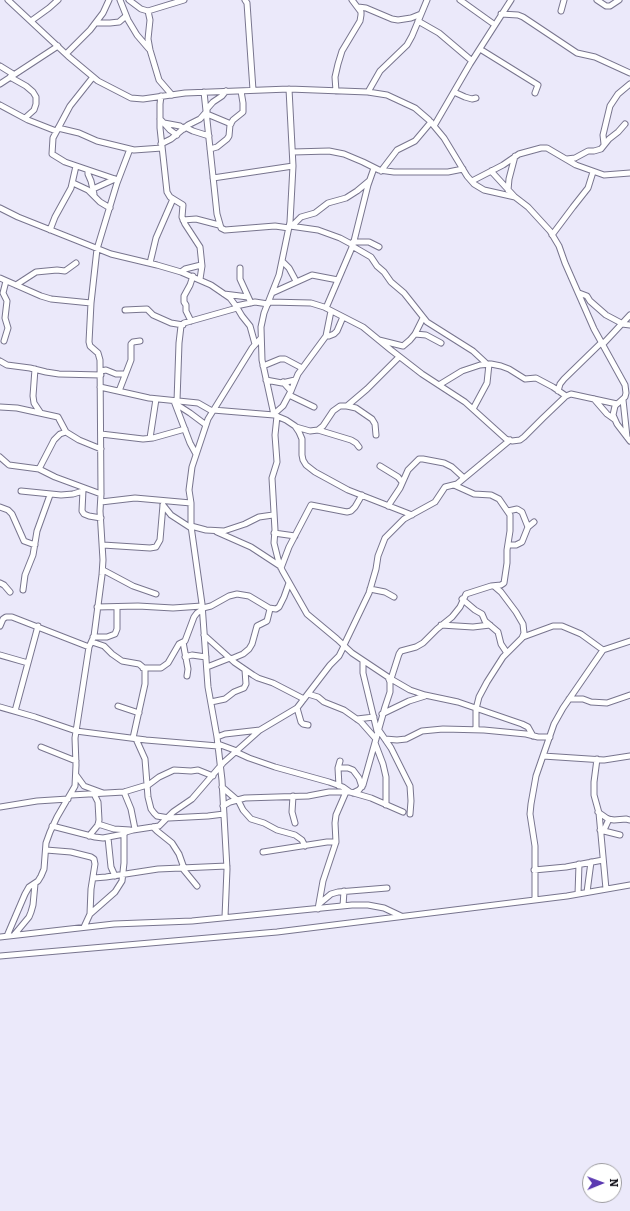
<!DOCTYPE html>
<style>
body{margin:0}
#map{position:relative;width:630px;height:1211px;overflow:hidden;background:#ebe9fa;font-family:Bitter,serif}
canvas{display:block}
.north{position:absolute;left:582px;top:1163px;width:40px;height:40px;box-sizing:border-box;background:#fff;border:1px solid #9f9ea2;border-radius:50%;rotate:89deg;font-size:11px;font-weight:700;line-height:16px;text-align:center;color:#0e0d16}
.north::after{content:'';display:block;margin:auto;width:14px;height:18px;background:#5b39b1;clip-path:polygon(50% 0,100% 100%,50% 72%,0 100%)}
</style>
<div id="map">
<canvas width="630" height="1211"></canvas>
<div class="north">N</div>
</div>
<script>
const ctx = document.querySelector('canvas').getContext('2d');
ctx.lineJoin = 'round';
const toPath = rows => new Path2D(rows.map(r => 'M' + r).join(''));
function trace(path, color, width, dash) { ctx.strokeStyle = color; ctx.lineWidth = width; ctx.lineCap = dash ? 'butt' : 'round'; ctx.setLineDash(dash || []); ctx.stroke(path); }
const minor = toPath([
 [8,0,68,56,98,81,131,98,143,99,185,93,289,89,368,92,387,95,415,108,429,120,444,138,467,176,474,184,484,190,515,197,528,207,550,231,559,246,565,263,594,329,625,385,626,393,625,397,615,406,613,415,617,424,630,441],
 [120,0,128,20,137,35,149,49],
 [129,0,141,9,148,11,184,0],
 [245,0,247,3,253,90],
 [460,0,495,25],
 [597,0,606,6,610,6,619,0],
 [358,7,366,8,392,19,398,20,411,18,421,14],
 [148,11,150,20,148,39,150,50,159,80,172,95],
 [561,11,564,0],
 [501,14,518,15,523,17,577,53,595,57,630,73],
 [31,21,49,8,58,0],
 [418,21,439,33,472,61],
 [96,23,110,23,119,22,126,16],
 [480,49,538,85,535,93],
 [66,54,90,30,103,13,109,0],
 [0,66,13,74],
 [10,77,26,86,33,92,36,97,36,104,34,110,25,118],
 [93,77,70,106,62,121,53,138,52,154,65,162,118,180],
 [0,84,58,46],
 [336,91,335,77,338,64,342,51,360,21,361,15,361,12,352,0],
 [204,92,217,214,221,228,225,230,275,226,289,228],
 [368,92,380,71,407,45,412,36,427,0],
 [454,92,465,97,472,99,476,98],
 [161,96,160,104,160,128,167,192,170,197,183,205,182,217,185,224,200,247,202,266,200,279],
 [0,105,28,120,56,131],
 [206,110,213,102,222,96,226,91],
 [207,114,231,124],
 [160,119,162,121,170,130,177,135],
 [164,123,180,126,184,129],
 [434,126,470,64,511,0],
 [185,127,193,131,209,136],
 [58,128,79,133,97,141,134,150,162,148],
 [161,144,171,139,188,125,200,119,207,111],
 [604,144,603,135,610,106,618,94,630,84],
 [210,149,217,147,227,139,229,136,230,125,233,120,243,112,243,103,241,91],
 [293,152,329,151,344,154,363,162,379,170,394,172,448,172,463,169],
 [567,159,575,158,588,151,594,151,601,149,609,139,618,132,625,124],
 [88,170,88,174,91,181,94,194],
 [381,171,397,150,415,141,431,122],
 [491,171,514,196],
 [213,178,293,166],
 [472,181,503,165,519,154,541,148,547,148,576,165,604,175,630,173],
 [73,183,88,190,100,202,110,208],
 [93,189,115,179],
 [508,190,509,179,515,156],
 [0,208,18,217,111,254,157,265,181,272,211,285,230,298,236,306,242,316,250,326,255,344],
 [183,220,196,219,219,225],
 [290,226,318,230,340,238,353,245],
 [292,226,301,217,315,213,328,203,346,198,357,191,369,181],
 [50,230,55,217,71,188,76,166],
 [552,235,573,207,588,188,593,172],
 [353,242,369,242,379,247],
 [352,246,371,257,377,266,384,272,391,282,404,293,427,322,473,351,487,364],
 [282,261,289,268,296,281],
 [150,263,156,238,173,199],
 [240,268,240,279,251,303],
 [181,272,185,269,201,265],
 [0,278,41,296,51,299,91,303],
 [16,285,36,272,57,270,65,271,76,263],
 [272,293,312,275,338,280],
 [579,293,587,296,590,301,606,315,623,324],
 [224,294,248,297],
 [269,302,311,303,324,307,363,327,391,350,422,374,465,402,506,439,512,441,520,440,524,437,543,418,566,396,571,394,617,404],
 [236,306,255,302,268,304],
 [326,308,353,245,368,185,374,168],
 [125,310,147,309,153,315,171,323,183,325],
 [191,321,186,311,186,305,184,302,184,296,190,285,193,276],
 [622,324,630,325],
 [415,334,426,335,441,343],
 [326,336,329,336,334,334,337,331,343,317],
 [379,340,403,346,410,340,415,334,423,318],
 [4,341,8,328,5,318,7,301,3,293,6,281],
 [603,344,630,315],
 [0,361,7,365,30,368,46,372,59,374,101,375],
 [263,366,280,359,285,359,302,368],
 [35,369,33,396,34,403,40,412],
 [101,371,106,370,116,374,125,374],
 [266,380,282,383,295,380],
 [283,382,291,391],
 [439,385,462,371,480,365,491,364,501,366,509,369,525,379,536,378,553,387,566,396],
 [100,387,149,398,198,403,212,411],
 [119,391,131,360,131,344,133,342,140,341],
 [558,391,560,384,564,379,602,342],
 [289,395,314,407],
 [594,399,607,414,614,419],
 [623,400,627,437],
 [174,401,190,443,196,454],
 [177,401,179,343,181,326,184,323,237,308],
 [176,404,190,413,206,425],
 [347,406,367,389,399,357],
 [0,407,17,408,58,417,66,432,79,440,101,449],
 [473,409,487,383,489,364],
 [213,410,274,415,286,420,295,426,299,432,302,439,302,455,303,460,306,465,315,472,348,490,412,515],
 [274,414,283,406,291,391,298,374,326,336,331,311],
 [274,415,262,360,261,327,264,313,279,275,290,222,293,166,289,89],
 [277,416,275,435,277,462,272,478,275,530,274,543,278,559,282,570,307,614,337,639,352,653,388,677,390,682,390,692,385,707,363,785,359,790,353,793],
 [296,427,310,431,318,430,323,426,333,411,340,406,347,406,356,408,372,419,375,424,376,435],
 [318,430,351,440,356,443,359,447],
 [101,434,143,439,153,438,185,429],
 [150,438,156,399],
 [0,457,9,465,39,469,55,477,101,494],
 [380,466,398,477,402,482],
 [39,469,54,440,60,434,66,432],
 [83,490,82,511,84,514,89,516,101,518],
 [21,491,61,495,73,494,83,491],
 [101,502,135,498,191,503],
 [163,505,171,515,191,528],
 [388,506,400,488,408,470,419,459,423,459,444,463,452,467,464,478],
 [0,507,8,510,12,514,24,541,35,545],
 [508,511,517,509,522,512,528,527],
 [191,526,206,530,224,531,245,524,259,517,273,515],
 [217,532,251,547,280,566],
 [274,533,295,536],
 [103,545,150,548,156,547,160,540,163,505],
 [508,545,516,545,522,542,528,527,534,522],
 [281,568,289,547,311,505,347,512,351,511,355,507,362,495],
 [103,570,133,586,156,594],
 [0,583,4,585,10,592],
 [370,589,385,592,394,597],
 [23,590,25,575,33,555,37,531,50,495],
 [462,599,475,610,482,614,485,621,498,632,501,644,507,653],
 [97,607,138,606,173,608,202,606],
 [203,608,211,606,229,596,237,594,249,596,269,608,276,609,279,607,284,597,289,583],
 [441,625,473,627,490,625],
 [0,626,3,619,6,617,12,617,89,647],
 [204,635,234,662,253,675,258,678,273,683,304,699],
 [93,637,107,637,115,634,117,629,117,607],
 [523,637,553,626,562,626,581,634,603,650],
 [92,642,104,646,112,654,122,661,139,664,145,669,145,684,133,738],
 [183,642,188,669,187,676],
 [344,645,369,593,376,569,378,556,385,538,404,519,435,502,445,487,457,484,510,440],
 [0,655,28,663],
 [185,657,192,655,206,657],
 [231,659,243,654,249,649,252,644,257,626,267,621,270,609],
 [363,661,363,673,377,731],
 [207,667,230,658],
 [143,668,161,668,168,663,179,644,185,641,194,617,197,613,203,609],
 [391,679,410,690,425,695,458,702,522,724,528,727,533,736],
 [390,682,399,654,401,651,416,647,423,643,437,629,452,617,460,607,466,594,491,586,501,585,504,583,507,563,507,550,510,531,510,515,499,499,491,495,474,494,454,485],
 [308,694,318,697,324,702,344,710,361,722,376,739],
 [569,699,583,699,591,702,607,703,630,695],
 [211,702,225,699,234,692,244,688,246,684,245,670],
 [118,706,139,713],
 [0,707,35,717,76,731,146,740,218,746],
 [297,708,301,722,303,724,308,725],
 [15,711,38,626],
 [382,714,409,701,425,696],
 [357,719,374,717],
 [378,729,391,748,410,786,411,801,410,814],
 [476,730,476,709,479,697,487,682,503,657,522,638,524,633,523,624,516,612,501,592,494,586],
 [217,737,225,734,260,730],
 [136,739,145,759,148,797,151,809,154,813,157,816,169,818,208,816,224,814],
 [385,739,397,740,406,739,422,731,443,729,484,730,526,734,538,737,550,737],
 [375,743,383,764,386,777,386,805],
 [218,744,237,751],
 [41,747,76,761],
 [236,752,249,758,275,767,329,782,343,787,350,792],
 [543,756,604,760,630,756],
 [597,759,594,782,594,795,599,813,606,889],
 [338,768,348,768,353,770,359,778,362,787],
 [76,775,84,786,103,793],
 [147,786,159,777,174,770,191,771,198,770,213,776],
 [339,786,338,768,340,761],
 [222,787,237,800],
 [124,792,131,809,135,829],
 [71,795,124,792,147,785],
 [293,796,292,812,295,823],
 [238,800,243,810,251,819,264,823,277,830,295,835,302,840,305,846],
 [223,806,230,802,245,798,308,796,329,792,350,792,371,798,403,812],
 [0,807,37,801,68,799],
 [598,812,608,819,614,820,626,819,630,820],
 [98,824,114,829,130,830],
 [52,826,95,837,103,838,124,834],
 [153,827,157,831,172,843,179,854,184,868],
 [600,830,620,835],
 [604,830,609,819],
 [89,836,98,825,99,820,98,802,94,794],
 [108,838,111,867,115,876],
 [46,850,71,852,91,857,94,859,95,864,91,889,90,914],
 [263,852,327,842,336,842],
 [183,869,197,886],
 [534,870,566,867,603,860],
 [94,878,106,877,158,869,227,866],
 [587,892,591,862],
 [578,894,579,864],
 [535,900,535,846,530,814,531,804,536,776,554,724,563,708,603,650,630,641],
 [319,904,331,894,338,892,387,888],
 [343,906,344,891],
 [318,909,323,881,336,842,335,823,336,815,346,792],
 [225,917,227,869,222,780,217,737,208,687,202,604,191,526,191,503,189,490,192,467,208,419,252,348,261,338],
 [84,927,90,914,115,892,122,881,124,863,124,834,126,832,133,830,159,826,173,812,192,799,223,763,260,730,297,708,330,665,339,656,344,646],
 [14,935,29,917,31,912,33,905,35,884],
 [7,936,25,894,29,887,38,881,41,876,44,869,46,843,50,832,57,817,75,786,76,765,75,738,89,647,94,636,102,575,103,560,100,511,101,494,100,360,98,353,90,346,89,342,91,303,97,249,117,183,130,149],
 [0,937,114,924,192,921,352,905,368,905,384,908,401,916],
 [0,956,277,932,567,896,630,885]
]);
trace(minor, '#78758e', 7);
trace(minor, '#fff', 5);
</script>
